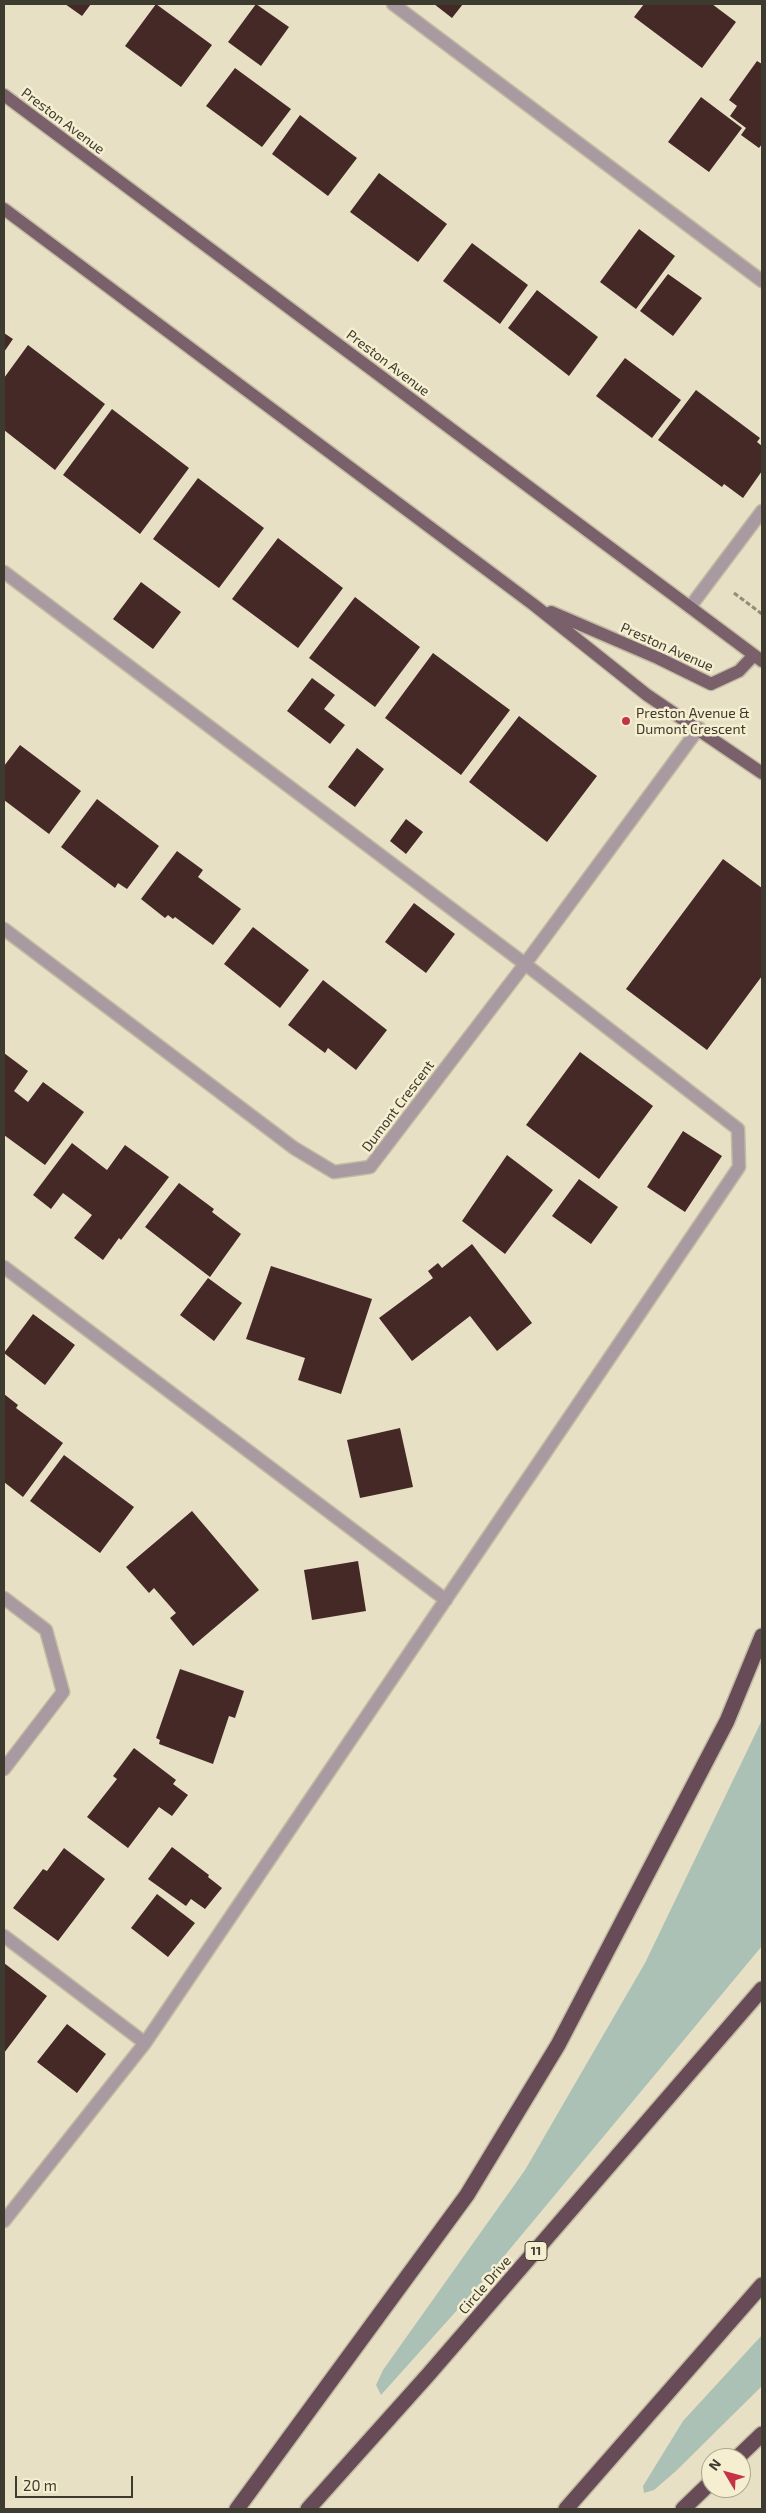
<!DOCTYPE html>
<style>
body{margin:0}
#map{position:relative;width:766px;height:2513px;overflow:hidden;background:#e8e0c4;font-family:"Exo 2",sans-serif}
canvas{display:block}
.frame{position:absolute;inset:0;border:5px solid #3d3a2f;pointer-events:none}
.north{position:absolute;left:701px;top:2448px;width:50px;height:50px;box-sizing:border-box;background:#f5eed1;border:1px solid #aba690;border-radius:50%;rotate:307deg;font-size:14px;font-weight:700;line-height:20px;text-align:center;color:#3d3a2f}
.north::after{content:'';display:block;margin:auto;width:18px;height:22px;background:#c43348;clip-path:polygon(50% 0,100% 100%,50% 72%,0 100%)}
.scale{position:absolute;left:15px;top:2476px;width:118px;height:22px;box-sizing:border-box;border:2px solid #3d3a2f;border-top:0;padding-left:6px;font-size:15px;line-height:18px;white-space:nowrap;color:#3d3a2f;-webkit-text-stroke:4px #f5eed1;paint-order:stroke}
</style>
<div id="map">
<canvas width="766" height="2513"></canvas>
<div class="frame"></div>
<div class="north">N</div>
<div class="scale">20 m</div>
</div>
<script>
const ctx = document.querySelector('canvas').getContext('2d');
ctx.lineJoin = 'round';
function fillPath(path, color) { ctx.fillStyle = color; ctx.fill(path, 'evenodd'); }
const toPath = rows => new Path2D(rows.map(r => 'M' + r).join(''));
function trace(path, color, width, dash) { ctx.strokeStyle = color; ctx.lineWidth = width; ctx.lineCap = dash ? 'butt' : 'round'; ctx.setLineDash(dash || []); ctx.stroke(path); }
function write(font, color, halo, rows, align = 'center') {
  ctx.font = font + ' "Exo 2",sans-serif'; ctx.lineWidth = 5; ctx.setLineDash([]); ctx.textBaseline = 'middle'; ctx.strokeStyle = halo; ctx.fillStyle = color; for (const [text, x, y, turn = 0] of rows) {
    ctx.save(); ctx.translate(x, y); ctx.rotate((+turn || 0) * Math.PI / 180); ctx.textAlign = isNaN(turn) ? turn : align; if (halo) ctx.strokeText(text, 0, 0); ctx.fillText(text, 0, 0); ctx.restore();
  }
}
const green = toPath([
 [762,1720,762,1946,485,2279,381,2395,376,2385,383,2370,525,2170,645,1963],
 [762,2335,762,2386,676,2471,654,2490,644,2493,643,2486,683,2421]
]);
const building = toPath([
 [65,4,91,4,82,16],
 [156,4,212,45,181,87,125,46],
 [256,4,289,27,261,66,228,42],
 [434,4,463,4,452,18],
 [644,4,712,4,736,22,702,68,634,17],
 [757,61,762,64,762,144,759,148,741,135,746,128,730,116,737,106,729,100],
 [235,68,291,109,262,147,206,106],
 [701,97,742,128,709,172,668,142],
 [300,115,357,158,328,196,272,154],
 [379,173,447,224,418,262,350,212],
 [639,229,675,256,636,309,600,282],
 [472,243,528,285,500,324,443,281],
 [668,274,702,298,673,336,640,311],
 [537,290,598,337,569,376,508,328],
 [4,333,13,339,4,352],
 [28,345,105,404,55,470,4,430,4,378],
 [625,358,681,400,652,438,596,396],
 [696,390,760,438,757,442,762,446,762,471,743,498,724,484,722,487,658,440],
 [112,409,189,468,140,534,63,475],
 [198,478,264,528,219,588,153,539],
 [278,538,343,588,298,648,232,599],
 [141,582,181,612,153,649,113,619],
 [355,597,420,647,375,707,309,658],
 [433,653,510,710,461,775,385,718],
 [312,678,335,695,324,709,345,725,330,744,287,711],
 [519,716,597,776,547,842,469,782],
 [20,745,81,791,49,834,4,800,4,766],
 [357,748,384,769,355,807,328,787],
 [97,799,159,846,127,889,118,883,115,888,61,847],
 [406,819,423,832,406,854,390,841],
 [177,851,203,870,198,877,241,909,213,945,175,917,173,919,168,915,165,918,141,899],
 [723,859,762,888,762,976,707,1050,626,989],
 [414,903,455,934,426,973,385,942],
 [253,927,309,970,280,1008,224,964],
 [323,980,387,1030,356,1070,328,1048,325,1053,288,1025],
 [580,1052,653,1106,599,1179,526,1125],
 [4,1053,28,1071,14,1091,28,1102,43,1082,84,1112,45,1165,4,1135],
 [683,1131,722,1156,685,1212,647,1187],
 [72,1143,107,1170,125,1145,169,1177,121,1240,119,1238,103,1260,74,1238,92,1215,63,1193,51,1209,33,1195],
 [507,1155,553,1190,505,1254,462,1221],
 [579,1179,618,1207,591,1244,552,1216],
 [179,1183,214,1209,212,1212,241,1234,210,1277,145,1227],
 [472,1244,532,1323,497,1351,470,1316,412,1361,379,1318,433,1278,428,1271,438,1263,442,1268],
 [271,1266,372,1299,341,1394,298,1380,305,1358,246,1339],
 [208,1278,242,1303,214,1341,180,1315],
 [33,1314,75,1345,45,1385,4,1353],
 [4,1394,18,1405,16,1408,63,1443,23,1497,4,1482],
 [400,1428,413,1487,360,1498,347,1440],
 [64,1455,134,1507,100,1553,30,1501],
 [192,1511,259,1590,193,1646,170,1618,176,1613,154,1588,149,1593,126,1567],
 [358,1561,366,1611,312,1620,304,1570],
 [180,1669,244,1691,235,1718,229,1716,213,1764,159,1744,160,1740,156,1738],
 [134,1748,176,1780,173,1784,188,1795,172,1816,159,1807,128,1848,87,1817,117,1779,113,1776],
 [172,1847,209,1875,208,1877,222,1888,205,1909,191,1899,186,1906,148,1879],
 [64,1848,105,1879,58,1941,13,1908,43,1869,47,1871],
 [157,1894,195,1923,168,1957,131,1928],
 [4,1963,47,1996,4,2053],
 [67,2024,106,2054,77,2093,37,2062]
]);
const path = toPath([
 [734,593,762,614]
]);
const minor = toPath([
 [393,4,762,281],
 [4,572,525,964,738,1129,739,1167,145,2043,4,2221],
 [690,607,762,511],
 [4,929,294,1148,334,1172,370,1167,525,964,699,728],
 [4,1267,446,1600],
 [4,1598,46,1630,63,1692,4,1769],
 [4,1936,145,2043]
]);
const major = toPath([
 [4,95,762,661],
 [4,209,534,605,647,695,762,773],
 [551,612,658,658,711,684,739,671,754,655]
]);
const highway = toPath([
 [737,2458,762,2434],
 [237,2509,467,2195,558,2045,727,1721,762,1636],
 [308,2509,428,2375,762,1989],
 [566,2509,762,2285],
 [683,2509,711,2482]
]);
const markers = [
 [626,721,5,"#c43348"]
];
const shields = [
 [536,2251,22]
];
const shieldNames = [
 ["11",536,2251]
];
const streetNames = [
 ["Preston Avenue",63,121,37],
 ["Preston Avenue",388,363,37],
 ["Preston Avenue",667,647,24],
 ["Dumont Crescent",398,1106,-53],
 ["Circle Drive",485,2285,-49]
];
const poiNames = [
 ["Preston Avenue &",636,713],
 ["Dumont Crescent",636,729]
];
fillPath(green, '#acc1b5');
fillPath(building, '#442927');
trace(minor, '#c2bba3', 15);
trace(major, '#c2bba3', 15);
trace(highway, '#c2bba3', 18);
trace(path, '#928c79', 3, [5, 2.5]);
trace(minor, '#a89aa0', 12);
trace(major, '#79606a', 12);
trace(highway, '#674c57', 15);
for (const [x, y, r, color] of markers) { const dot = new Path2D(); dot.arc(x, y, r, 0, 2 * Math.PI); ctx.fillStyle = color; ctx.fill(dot); trace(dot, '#f5eed1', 2); }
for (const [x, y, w] of shields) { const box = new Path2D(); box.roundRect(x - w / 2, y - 9.5, w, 19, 4); ctx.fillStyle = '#f5eed1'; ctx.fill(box); trace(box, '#3d3a2f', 1); }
write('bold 12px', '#3d3a2f', null, shieldNames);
write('14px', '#3d3a2f', '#f5eed1', streetNames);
write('14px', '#3d3a2f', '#f5eed1', poiNames, 'left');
</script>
